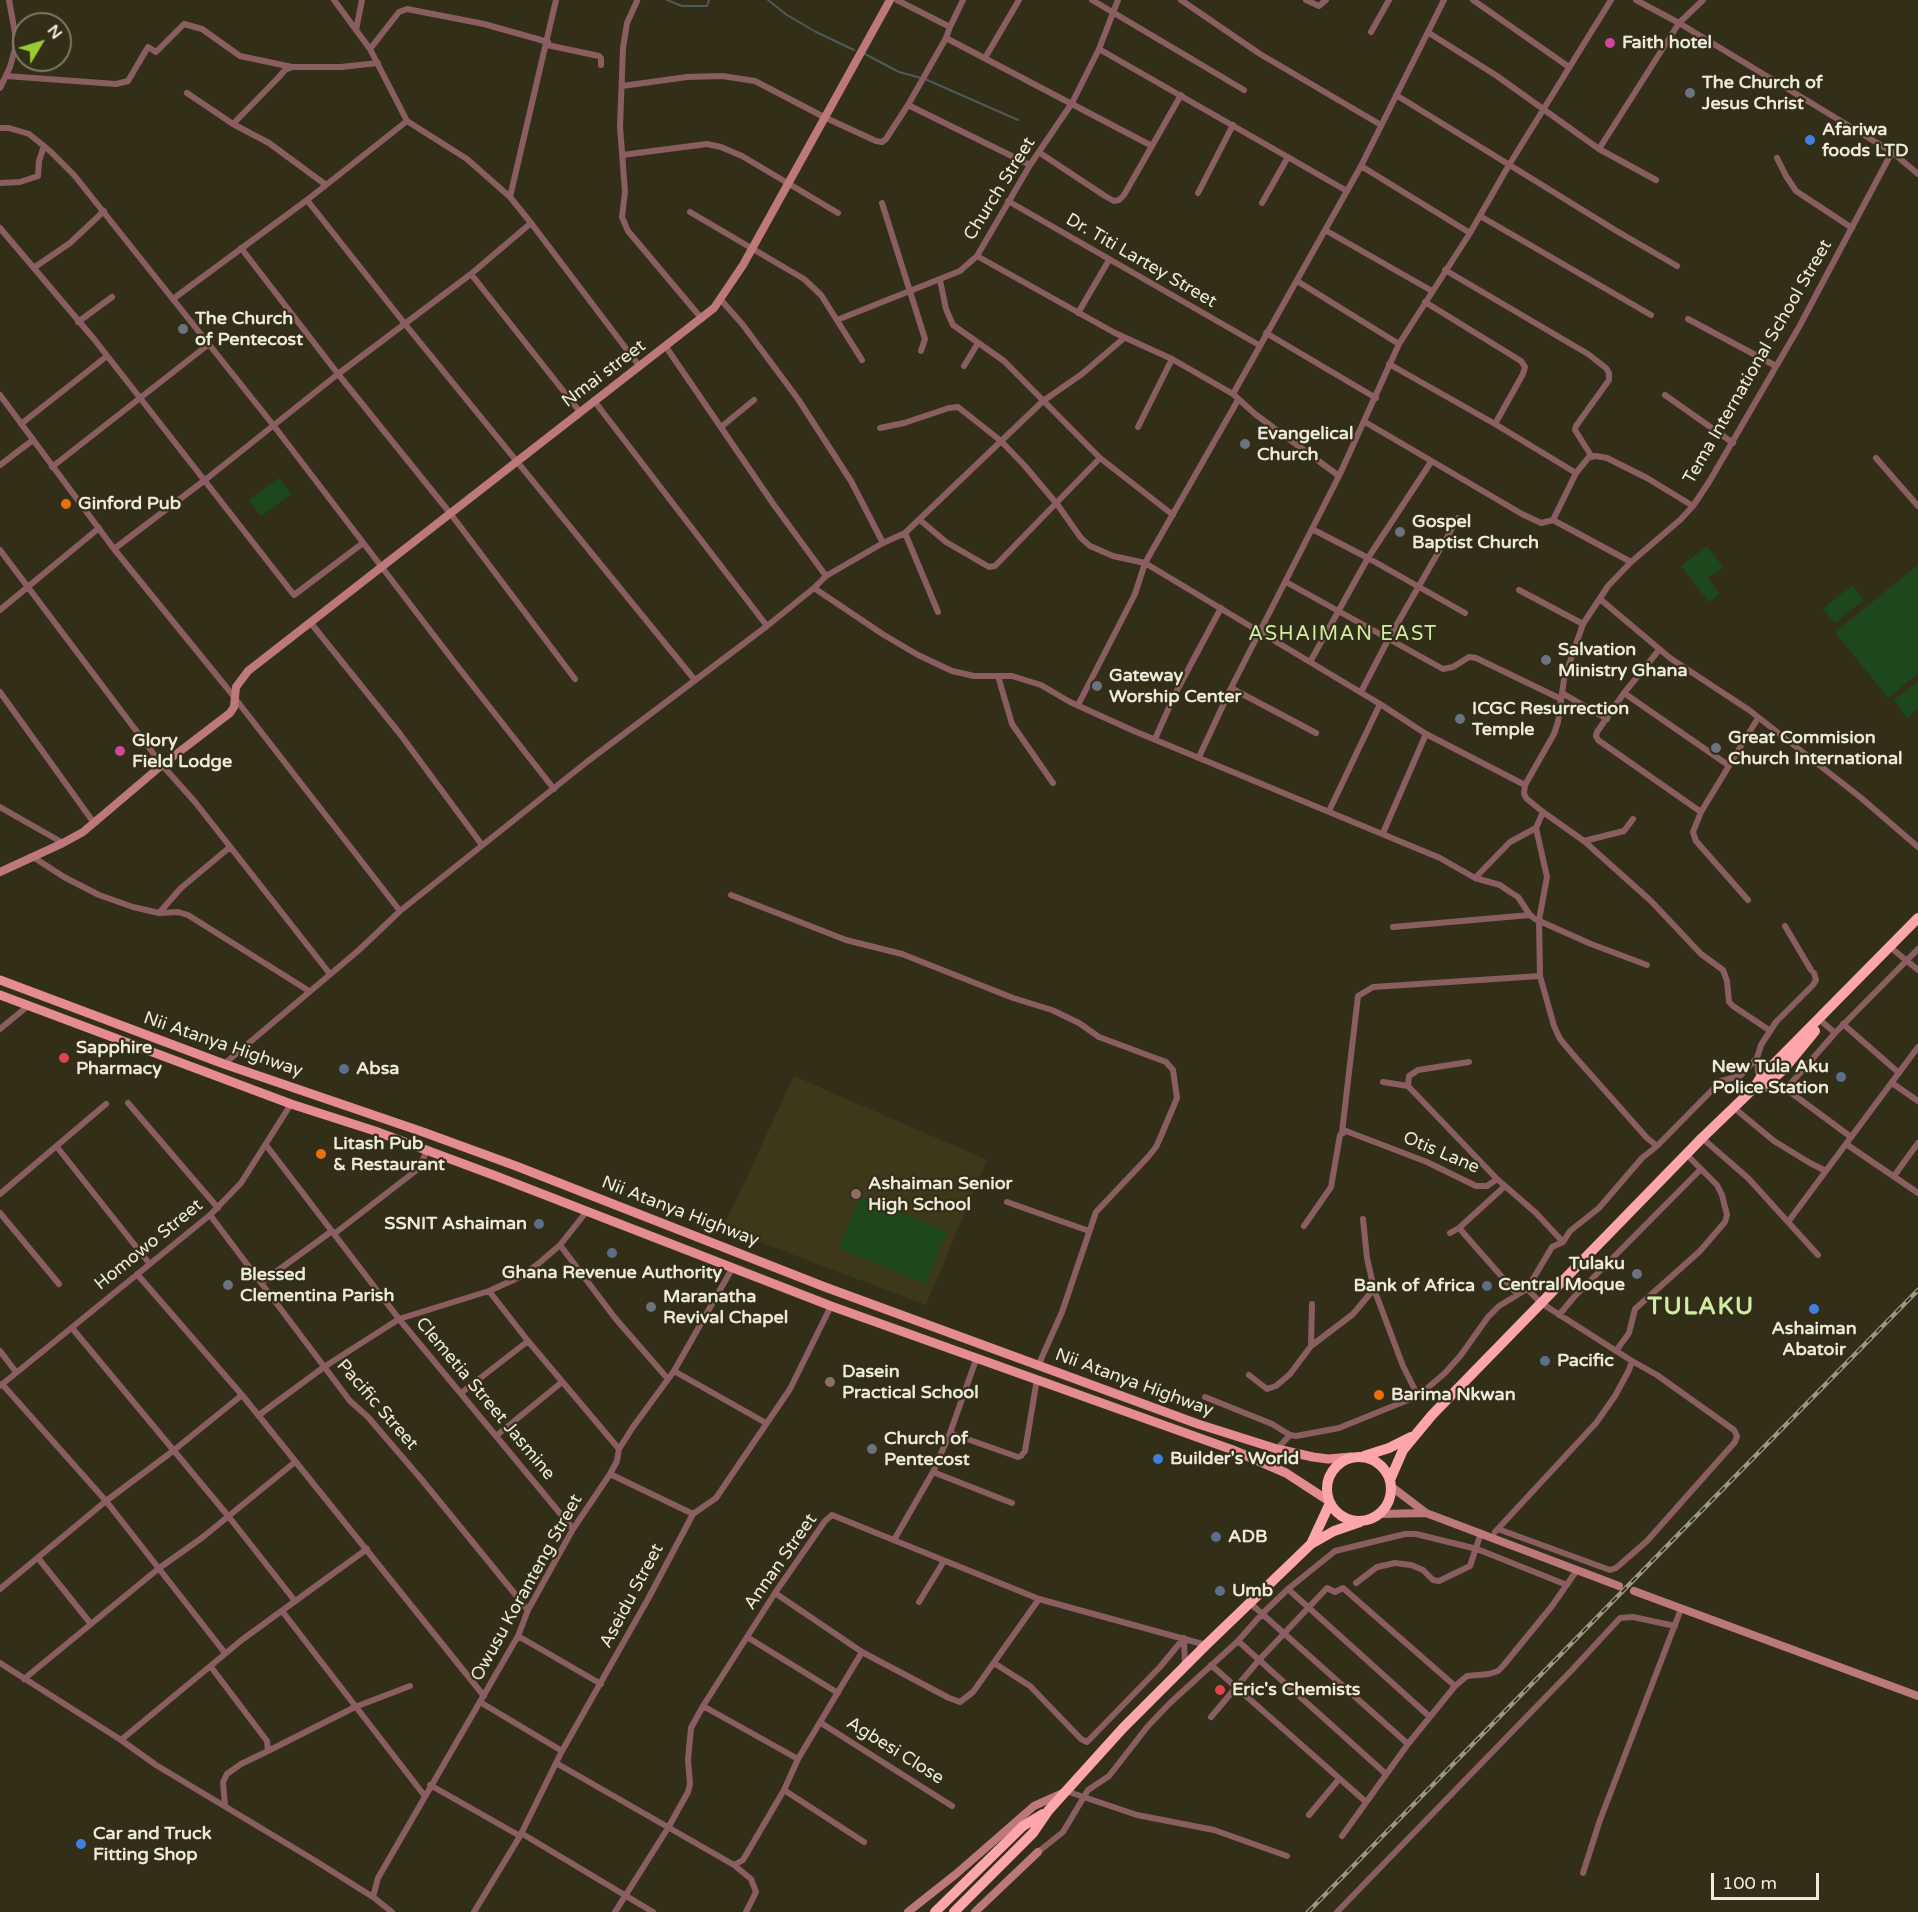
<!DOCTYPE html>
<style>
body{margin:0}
#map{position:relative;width:1918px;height:1912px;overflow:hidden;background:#332e18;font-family:"Varela Round",sans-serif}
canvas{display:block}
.north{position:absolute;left:12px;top:12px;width:60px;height:60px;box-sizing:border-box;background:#332e18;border:2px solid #7d7966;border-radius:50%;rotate:52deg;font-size:16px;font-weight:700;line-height:24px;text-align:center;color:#edeadc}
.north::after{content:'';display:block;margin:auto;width:21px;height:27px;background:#9cca31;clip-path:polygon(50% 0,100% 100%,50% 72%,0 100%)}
.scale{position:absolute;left:1711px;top:1873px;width:108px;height:27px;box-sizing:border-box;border:3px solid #edeadc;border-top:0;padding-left:8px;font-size:18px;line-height:21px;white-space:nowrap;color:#edeadc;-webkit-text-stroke:4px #332e18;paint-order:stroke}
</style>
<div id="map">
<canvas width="1918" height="1912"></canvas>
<div class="north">N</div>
<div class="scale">100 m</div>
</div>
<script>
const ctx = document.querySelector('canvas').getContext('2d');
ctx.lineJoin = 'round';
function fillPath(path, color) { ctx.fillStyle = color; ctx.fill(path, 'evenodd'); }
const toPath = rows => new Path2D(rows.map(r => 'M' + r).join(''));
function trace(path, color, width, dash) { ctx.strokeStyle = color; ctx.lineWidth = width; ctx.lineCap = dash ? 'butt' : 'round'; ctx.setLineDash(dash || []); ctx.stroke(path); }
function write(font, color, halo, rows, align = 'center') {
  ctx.font = font + ' "Varela Round",sans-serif'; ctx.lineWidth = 4.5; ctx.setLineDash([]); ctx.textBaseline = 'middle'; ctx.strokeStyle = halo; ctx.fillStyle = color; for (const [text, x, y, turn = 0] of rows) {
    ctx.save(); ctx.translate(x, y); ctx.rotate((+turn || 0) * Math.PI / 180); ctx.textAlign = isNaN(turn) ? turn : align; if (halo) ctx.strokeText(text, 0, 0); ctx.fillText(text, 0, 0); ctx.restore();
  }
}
const built = toPath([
 [794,1076,987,1160,926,1305,723,1228]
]);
const green = toPath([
 [279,478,291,494,261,516,249,500],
 [1707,546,1723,567,1708,578,1720,594,1709,602,1681,566],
 [1918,565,1918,673,1888,698,1835,632],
 [1852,585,1864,600,1835,623,1823,609],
 [1918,681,1918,709,1907,718,1894,700],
 [860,1195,947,1232,925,1284,839,1248]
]);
const stream = toPath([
 [667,0,682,6,707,6,709,0],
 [768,0,787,15,816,32,854,50],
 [865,54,899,72,921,78],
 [925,79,1018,120]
]);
const street = toPath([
 [334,0,370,49,407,121,467,159,510,197],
 [897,0,950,27,963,0],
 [1092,0,1244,90],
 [1181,0,1260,54,1381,125],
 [1306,0,1319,6,1326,0],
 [1473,0,1569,67],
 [1636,0,1679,23,1892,152,1918,174],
 [637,1,627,23,623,48,620,127,625,192,622,217,628,231,702,319],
 [356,30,362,0],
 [1371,32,1389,0],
 [1429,33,1497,76,1599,149,1679,23,1703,0],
 [946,38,1152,146],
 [547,45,599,56,601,58,601,65],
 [370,49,399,12,407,9,484,24,548,42],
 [1099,49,1347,191],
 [985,58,1019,0],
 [6,76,116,84,128,81,148,47,156,52,184,24,202,29,240,56,292,67],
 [622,86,687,77,722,76,755,81,826,118,876,141,882,142,886,139,908,105,946,38,950,27],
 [0,88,10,67,15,49,15,33,9,0],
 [187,93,233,124,269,143,326,185],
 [1396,95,1615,230,1677,266],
 [908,105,1030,165],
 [233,124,278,78,285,70,292,67,341,67,378,63],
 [0,128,9,128,29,134,50,151,74,175,274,426,455,663,554,789],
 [1599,149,1656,180],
 [1040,153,1105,196,1114,201,1119,200,1124,195,1181,95],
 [622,155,707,144,721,147,742,156,838,213],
 [1777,158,1786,176,1796,191,1852,228],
 [1361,166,1470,233],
 [0,183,20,182,38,176,39,161,44,146],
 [1198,193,1233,125],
 [307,200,405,324,694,679],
 [1008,201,1259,345],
 [882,203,925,339,921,351],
 [1262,203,1288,157],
 [690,212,804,279,821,295,862,360],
 [1480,216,1651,315],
 [531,223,510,197,556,0],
 [0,228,94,339,294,595,363,543],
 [1325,230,1432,291],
 [241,248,338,374,450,513,575,679],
 [977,256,1115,333,1172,359,1233,394,1255,414,1339,476],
 [35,267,70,243,104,211],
 [1445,270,1588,354,1606,368,1609,373,1609,380,1576,426,1575,430,1592,457],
 [471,274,531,223,640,367],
 [940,280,946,309,953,325,1004,361,1100,458,1173,515],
 [1297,281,1399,344],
 [173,299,307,200,407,121],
 [721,300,743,325,798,399,851,481,883,543],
 [1425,302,1521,361,1525,367,1523,374,1495,424],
 [1078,313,1109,260],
 [1688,319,1776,366],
 [837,320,960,271,977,256,1030,165,1072,103,1099,49,1118,0],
 [78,322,112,297],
 [1266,333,1376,398],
 [666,347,774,505,826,576],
 [1389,364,1495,424,1576,473],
 [964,366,978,343],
 [1233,394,1361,166,1444,0],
 [0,395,114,549,227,688,400,911],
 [1665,395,1733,443],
 [595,402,767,626],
 [1365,422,1522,514,1541,523,1553,520,1631,562],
 [21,424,107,356],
 [721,427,754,400],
 [1138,427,1172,359],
 [880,428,904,423,949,408,958,407,1001,441,1024,465,1057,504,1081,538,1090,546,1113,556,1145,563,1380,704,1426,734,1525,785],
 [1876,458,1918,506],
 [0,465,33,440],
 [52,467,209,344],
 [920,520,946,542,989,567,995,566,1100,458],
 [1553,520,1576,473,1589,457,1596,456,1607,458,1647,478,1693,506],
 [1312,529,1368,558,1465,613],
 [905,533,938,612],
 [114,549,205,480,338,374,471,274,580,412],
 [0,550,162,765,195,802,330,974],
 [1286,582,1443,669,1453,667,1469,657,1476,658,1561,699],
 [814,588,884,635,918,655,952,671,974,676,1012,676,1041,685,1070,702,1134,731,1440,858,1475,878,1500,885,1510,892,1518,897,1530,915,1535,919,1591,944,1647,965],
 [1519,590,1583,624],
 [1600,599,1670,658,1749,710,1860,797,1918,847],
 [0,610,99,528],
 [310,622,400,734,482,845],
 [1659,650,1624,693,1597,732,1596,736,1598,740,1701,812,1693,832,1696,841,1748,900],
 [1310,662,1368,558,1431,462],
 [998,676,1012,724,1053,783],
 [1231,688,1316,733],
 [0,692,94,823],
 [1361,692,1389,638,1458,518],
 [1562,693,1607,719],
 [1624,693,1728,765],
 [1078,705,1135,594,1145,563,1238,400],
 [1155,739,1175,694,1221,608],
 [1199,757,1231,688,1339,476,1399,344,1470,233,1509,165,1611,0],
 [0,807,63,843],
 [1329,811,1380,704],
 [1543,812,1584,841,1651,901,1701,954,1723,970,1727,981,1729,1002,1733,1006,1769,1030],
 [1701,812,1758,718],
 [1383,833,1426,734],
 [1584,841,1624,831,1633,819],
 [33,857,64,877,99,895,133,907,159,913,178,912,188,915,309,991],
 [1475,878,1510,842,1536,828],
 [731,895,846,940,902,954,1013,998,1052,1010,1079,1023,1099,1037,1166,1062,1173,1070,1177,1098,1161,1136,1156,1147,1148,1157,1096,1212,1062,1312,1038,1366],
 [159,913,181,888,230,847],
 [1785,926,1811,970],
 [1393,927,1530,915],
 [1890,947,1918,970],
 [1819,1019,1835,1033],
 [1843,1024,1899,1073],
 [0,1029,28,1006],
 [224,1064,359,950,400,911,588,761,767,626,814,588,826,576,883,543,905,533,1043,401,1082,374,1124,338],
 [1761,1077,1758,1072,1757,1058,1761,1045,1776,1022,1813,985,1816,980,1814,973],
 [1383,1082,1408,1086,1497,1179],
 [1892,1083,1918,1101],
 [1408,1086,1409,1076,1418,1070,1469,1062],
 [1760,1089,1786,1089,1851,1137],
 [1786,1089,1835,1033,1918,949],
 [128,1103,218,1208],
 [1733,1107,1774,1141,1810,1163,1826,1171],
 [1342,1132,1358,996,1373,987,1540,976],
 [1702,1138,1748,1178,1818,1255],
 [1846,1144,1918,1193],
 [266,1145,399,1319,573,1529],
 [1657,1146,1721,1081,1740,1076,1757,1058],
 [57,1147,149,1263],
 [1894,1176,1918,1143],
 [0,1194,106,1104],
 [1007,1202,1089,1231],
 [0,1213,59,1284],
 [210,1215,350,1401,368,1417,422,1480,528,1610],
 [1363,1219,1367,1258,1374,1289,1403,1366,1418,1396,1445,1373,1461,1355,1488,1317,1499,1306,1527,1289],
 [1788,1222,1918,1047],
 [1304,1226,1331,1187,1340,1135,1346,1131,1427,1162,1476,1186,1487,1186,1497,1179,1536,1213,1563,1242],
 [1459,1228,1517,1294],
 [1450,1233,1459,1228,1504,1187],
 [334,1234,418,1169,426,1153,423,1150],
 [560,1245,615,1318,668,1379],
 [137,1274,242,1395,484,1696],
 [262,1282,332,1231],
 [489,1291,528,1341,619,1449],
 [1559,1315,1574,1297,1701,1169],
 [72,1328,229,1517,295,1601],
 [1311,1346,1312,1304],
 [0,1351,16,1372],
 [1616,1351,1629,1333,1635,1309,1700,1251,1725,1222,1727,1215,1722,1195,1717,1185,1686,1154],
 [674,1371,766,1423],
 [1249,1375,1267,1389,1276,1386,1290,1374,1311,1346,1353,1314,1374,1289],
 [2,1384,106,1501,225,1653],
 [0,1386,210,1215,241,1183,291,1104],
 [461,1393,528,1341],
 [1205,1397,1272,1424,1290,1435,1296,1436,1339,1428,1418,1396],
 [259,1415,324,1367,399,1319,489,1291,520,1277,538,1264,560,1245,587,1211],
 [950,1433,1018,1457,1021,1456,1025,1451,1037,1379],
 [496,1436,562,1382],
 [1277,1449,1290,1435],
 [933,1472,1012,1503],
 [610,1474,693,1514],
 [1498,1529,1610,1570,1616,1568,1647,1541,1735,1442,1737,1436,1734,1430,1657,1375,1632,1361,1541,1303,1527,1289,1552,1247,1563,1242,1570,1231,1599,1208,1642,1158,1657,1146,1647,1138,1576,1058,1560,1039,1554,1026,1540,976,1539,920,1547,877,1536,828,1543,812,1527,799,1524,794,1525,785,1554,734,1558,722,1564,679,1583,624,1608,586,1631,562,1680,520,1693,506,1709,482,1799,327,1892,152],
 [1495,1532,1596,1423,1615,1396,1629,1370,1632,1361],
 [894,1540,933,1472,950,1433,977,1357],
 [38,1558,91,1624],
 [1356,1583,1377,1567,1395,1563,1411,1565,1423,1570,1433,1580,1439,1581,1470,1566,1481,1533],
 [0,1589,106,1501,173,1451,242,1395],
 [1288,1589,1430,1717],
 [775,1593,862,1652,949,1698,960,1702,973,1692,1039,1599],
 [919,1602,944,1561],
 [1250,1603,1408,1744],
 [282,1611,424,1795],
 [518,1636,601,1684],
 [747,1637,838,1693],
 [1184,1639,1185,1667],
 [1238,1641,1386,1774],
 [0,1663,121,1740,156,1765,314,1860,373,1897,392,1912],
 [994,1663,1030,1686,1081,1739,1087,1742,1160,1667,1184,1638],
 [1211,1665,1366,1802],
 [211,1667,267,1741,268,1751,241,1764,227,1774,223,1782,225,1806],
 [24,1679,158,1569,203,1537,295,1462],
 [480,1702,562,1751],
 [703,1706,798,1759],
 [1211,1717,1259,1660,1327,1588,1335,1592,1343,1588,1455,1686],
 [821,1723,952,1806],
 [121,1740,243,1639,367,1549],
 [268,1751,355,1707,410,1686],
 [556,1763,734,1865,751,1879,756,1892,746,1912],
 [430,1785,520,1836],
 [784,1790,864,1842],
 [1066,1791,1137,1815,1214,1830,1287,1856],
 [1309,1815,1339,1779],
 [521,1833,653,1912],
 [1342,1836,1408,1744,1455,1686,1467,1676,1489,1674,1498,1671,1503,1666,1552,1606,1577,1570],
 [1038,1852,1063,1832,1088,1790,1109,1776,1148,1726,1170,1703,1238,1641,1261,1615,1288,1589,1335,1551,1405,1534,1416,1534,1477,1549,1567,1585],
 [734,1865,743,1860,784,1790,798,1759,862,1652],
 [1583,1873,1600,1820,1681,1609],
 [373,1897,378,1878,518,1636,528,1610,573,1529,610,1474,617,1461,619,1449,633,1427,674,1371,733,1267],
 [474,1912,520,1836,562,1751,648,1599,693,1514,716,1498,790,1389,831,1306],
 [615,1912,668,1828,688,1792,690,1784,688,1760,691,1728,703,1706,775,1593,825,1521,832,1515,1039,1599,1206,1645],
 [1337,1912,1571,1671,1620,1618,1633,1617,1675,1626]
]);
const secondary = toPath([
 [0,872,63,843,83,832,162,765,230,713,234,707,236,687,248,671,714,308,743,265,890,0],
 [1392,1487,1426,1513,1619,1586],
 [1380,1514,1426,1513],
 [1634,1591,1918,1696],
 [908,1912,956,1874,1034,1806,1063,1793],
 [975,1912,1038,1852]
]);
const primary = toPath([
 [0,980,224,1064,423,1132,516,1166,825,1287,1198,1424,1277,1449,1313,1457,1328,1459,1351,1457],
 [0,995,291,1104,375,1131,496,1176,831,1306,1233,1450,1286,1473,1329,1501]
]);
const highway = toPath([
 [1754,1088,1769,1082,1783,1070,1815,1031],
 [1364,1456,1389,1448,1411,1437],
 '1327 1489a32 32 0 1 1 64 0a32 32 0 1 1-64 0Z',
 [1390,1480,1403,1450,1432,1415,1702,1138,1754,1088,1761,1077,1918,918],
 [1311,1544,1330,1503],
 [935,1912,1023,1826,1043,1814],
 [954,1912,1033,1833,1048,1811,1123,1728,1206,1645,1311,1544,1334,1531,1360,1522]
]);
const rail = toPath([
 [1308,1912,1918,1290]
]);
const markers = [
 [1610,43,6,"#d1479c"],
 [1690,93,6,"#6b7280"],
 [1810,140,6,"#3f7fe0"],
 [183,329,6,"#6b7280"],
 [1245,444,6,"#6b7280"],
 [66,504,6,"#e8710a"],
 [1400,532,6,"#6b7280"],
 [1546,660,6,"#6b7280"],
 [1097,686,6,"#6b7280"],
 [1460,719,6,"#6b7280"],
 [1716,748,6,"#6b7280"],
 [120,751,6,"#d1479c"],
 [64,1058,6,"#e0444e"],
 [344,1069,6,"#5c6f8a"],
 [1841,1077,6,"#5c6f8a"],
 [321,1154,6,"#e8710a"],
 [856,1194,6,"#8d6e63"],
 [539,1224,6,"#5c6f8a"],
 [612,1253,6,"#5c6f8a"],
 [1637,1274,6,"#6b7280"],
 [228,1285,6,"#6b7280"],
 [1487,1286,6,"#5c6f8a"],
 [651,1307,6,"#6b7280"],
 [1814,1309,6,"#3f7fe0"],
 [1545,1361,6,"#5c6f8a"],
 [830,1382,6,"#8d6e63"],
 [1379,1395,6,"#e8710a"],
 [872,1449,6,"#6b7280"],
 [1158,1459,6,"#3f7fe0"],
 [1216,1537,6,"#5c6f8a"],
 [1220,1591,6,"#5c6f8a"],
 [1220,1690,6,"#e0444e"],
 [81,1844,6,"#3f7fe0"]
];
const poiNames = [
 ["Faith hotel",1622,43],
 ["The Church of",1702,83],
 ["Jesus Christ",1702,104],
 ["Afariwa",1822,130],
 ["foods LTD",1822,151],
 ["The Church",195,319],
 ["of Pentecost",195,340],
 ["Evangelical",1257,434],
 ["Church",1257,455],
 ["Ginford Pub",78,504],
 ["Gospel",1412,522],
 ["Baptist Church",1412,543],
 ["Salvation",1558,650],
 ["Ministry Ghana",1558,671],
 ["Gateway",1109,676],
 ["Worship Center",1109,697],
 ["ICGC Resurrection",1472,709],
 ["Temple",1472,730],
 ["Great Commision",1728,738],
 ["Church International",1728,759],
 ["Glory",132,741],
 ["Field Lodge",132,762],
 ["Sapphire",76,1048],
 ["Pharmacy",76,1069],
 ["New Tula Aku",1829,1067,"right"],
 ["Police Station",1829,1088,"right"],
 ["Absa",356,1069],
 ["Litash Pub",333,1144],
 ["& Restaurant",333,1165],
 ["Ashaiman Senior",868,1184],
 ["High School",868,1205],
 ["SSNIT Ashaiman",527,1224,"right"],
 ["Tulaku",1625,1264,"right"],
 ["Central Moque",1625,1285,"right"],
 ["Ghana Revenue Authority",612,1273,"center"],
 ["Blessed",240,1275],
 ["Clementina Parish",240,1296],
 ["Bank of Africa",1475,1286,"right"],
 ["Maranatha",663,1297],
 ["Revival Chapel",663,1318],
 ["Ashaiman",1814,1329,"center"],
 ["Abatoir",1814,1350,"center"],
 ["Pacific",1557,1361],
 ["Dasein",842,1372],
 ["Practical School",842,1393],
 ["Barima Nkwan",1391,1395],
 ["Church of",884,1439],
 ["Pentecost",884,1460],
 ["Builder's World",1170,1459],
 ["ADB",1228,1537],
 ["Umb",1232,1591],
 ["Eric's Chemists",1232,1690],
 ["Car and Truck",93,1834],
 ["Fitting Shop",93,1855]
];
const streetNames = [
 ["Church Street",1000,189,-58],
 ["Dr. Titi Lartey Street",1141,261,30],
 ["Tema International School Street",1758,362,-60],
 ["Nmai street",604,374,-37],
 ["Nii Atanya Highway",223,1045,19],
 ["Otis Lane",1441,1153,23],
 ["Nii Atanya Highway",680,1212,21],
 ["Homowo Street",149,1245,-39],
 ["Nii Atanya Highway",1134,1383,20],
 ["Clemetia Street Jasmine",485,1399,50],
 ["Pacific Street",377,1405,49],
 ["Annan Street",781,1562,-55],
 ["Owusu Koranteng Street",527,1588,-61],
 ["Aseidu Street",632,1596,-62],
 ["Agbesi Close",895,1751,32]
];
const neighbourhoodNames = [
 ["ASHAIMAN EAST",1343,635]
];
const districtNames = [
 ["TULAKU",1701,1308]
];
fillPath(built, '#3e381a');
fillPath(green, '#1d481e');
trace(stream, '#4e5a59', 2);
trace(street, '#8a5e61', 6);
trace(secondary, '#bd787c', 8);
trace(primary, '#e58c92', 9);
trace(highway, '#fca6ab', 10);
trace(rail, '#9c9886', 4.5);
trace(rail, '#332e18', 2, [7]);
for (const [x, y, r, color] of markers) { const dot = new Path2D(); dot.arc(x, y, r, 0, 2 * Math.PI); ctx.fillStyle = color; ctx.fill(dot); trace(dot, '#332e18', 2); }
write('bold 18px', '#edeadc', '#332e18', poiNames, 'left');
write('18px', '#edeadc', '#332e18', streetNames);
ctx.letterSpacing = '1.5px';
write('20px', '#d1eda4', '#332e18', neighbourhoodNames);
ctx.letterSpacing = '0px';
ctx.letterSpacing = '1.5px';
write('bold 24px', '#d1eda4', '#332e18', districtNames);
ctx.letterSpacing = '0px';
</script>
